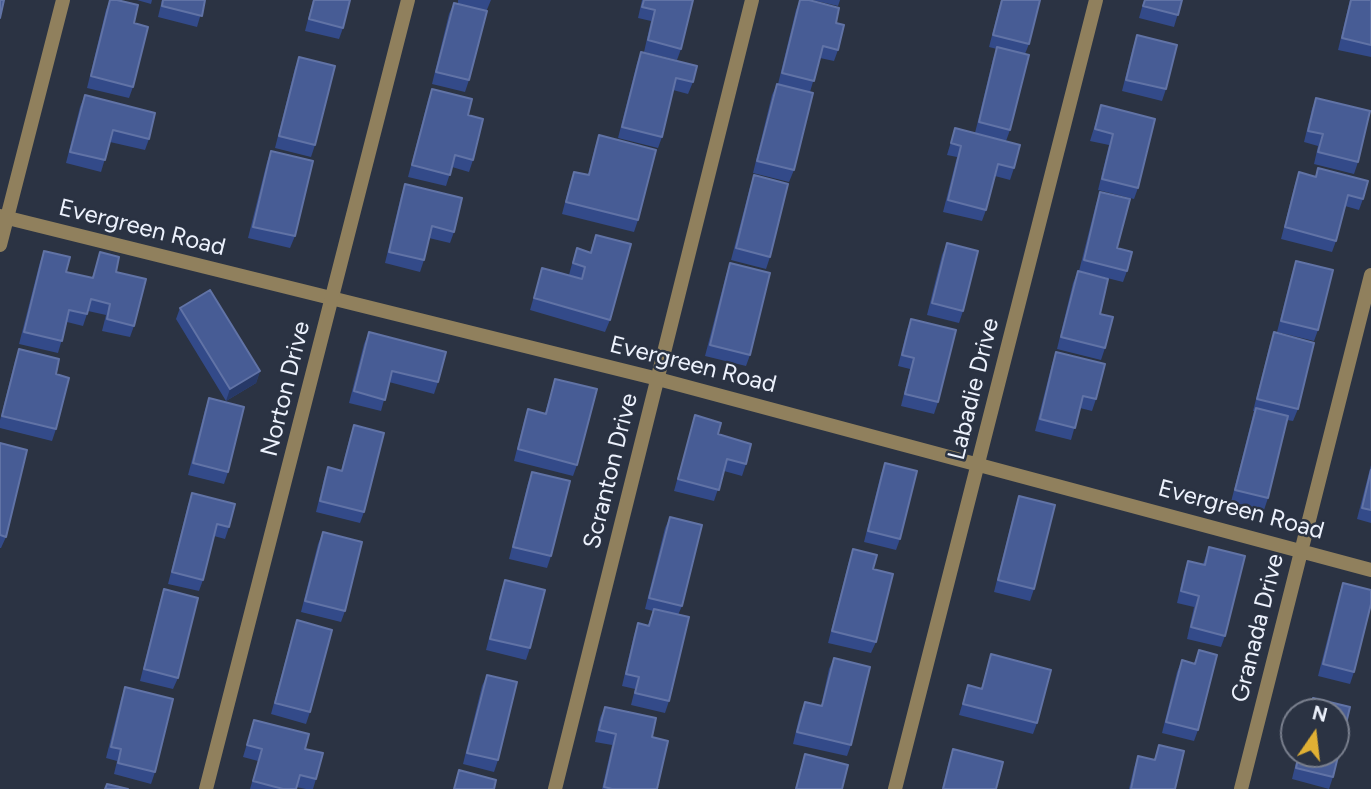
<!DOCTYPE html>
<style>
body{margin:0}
#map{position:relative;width:1371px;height:789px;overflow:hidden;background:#2b3343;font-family:Figtree,sans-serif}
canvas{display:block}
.north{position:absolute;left:1280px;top:698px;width:70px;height:70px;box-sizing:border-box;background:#2b3343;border:2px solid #797f8d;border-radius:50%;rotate:14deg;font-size:19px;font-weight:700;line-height:28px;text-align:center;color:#edf2fd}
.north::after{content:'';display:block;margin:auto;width:24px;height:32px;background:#e0b034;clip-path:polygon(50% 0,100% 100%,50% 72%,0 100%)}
</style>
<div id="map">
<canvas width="1371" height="789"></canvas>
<div class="north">N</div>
</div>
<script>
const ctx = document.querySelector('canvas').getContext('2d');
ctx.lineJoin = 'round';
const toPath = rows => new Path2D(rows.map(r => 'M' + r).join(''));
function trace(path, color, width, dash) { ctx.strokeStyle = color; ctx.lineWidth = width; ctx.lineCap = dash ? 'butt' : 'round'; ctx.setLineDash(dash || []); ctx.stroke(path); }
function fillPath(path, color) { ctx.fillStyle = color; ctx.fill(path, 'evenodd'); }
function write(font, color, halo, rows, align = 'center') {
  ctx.font = font + ' Figtree,sans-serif'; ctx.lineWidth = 5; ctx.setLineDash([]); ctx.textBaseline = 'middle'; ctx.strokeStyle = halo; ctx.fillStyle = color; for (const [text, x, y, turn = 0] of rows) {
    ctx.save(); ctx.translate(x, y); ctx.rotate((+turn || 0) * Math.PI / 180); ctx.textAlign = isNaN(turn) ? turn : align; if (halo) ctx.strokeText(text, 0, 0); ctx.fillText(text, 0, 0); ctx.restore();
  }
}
const minor = toPath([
 [0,216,658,379,1371,570],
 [0,245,63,0],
 [555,789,752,0],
 [895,789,1096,0],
 [1241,789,1371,275]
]);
const tertiary = toPath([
 [206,789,408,0]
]);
const wall = toPath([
 [110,0,134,23,133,87,129,98,87,88,106,10],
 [137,0,152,0,151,4],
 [162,0,205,0,197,27,158,17],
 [313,0,350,0,343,28,339,39,305,31],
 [458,0,491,0,486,12,469,80,465,92,432,84,449,14,454,3,458,4],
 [642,0,693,0,681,49,677,60,644,52,651,21,638,18],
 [800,0,836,23,838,50,834,61,820,58,810,92,794,170,789,182,753,173,772,95,777,84,778,84,796,10],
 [812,0,840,0,838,6],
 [1001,0,1040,0,1029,44,1025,54,1010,130,1006,141,1014,168,1010,180,995,176,986,210,982,221,943,212,957,157,947,155,955,128,975,133,993,59,997,49,989,47],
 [1144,0,1182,0,1174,27,1139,18],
 [1350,0,1371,0,1371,57,1338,50],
 [1137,35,1166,89,1162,101,1122,91,1133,47],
 [641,52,693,82,688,94,673,90,662,137,658,148,618,138,637,63],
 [299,57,315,145,311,157,275,148,295,68],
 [432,89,468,115,473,160,469,172,452,167,446,186,408,177,428,100],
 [85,95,149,139,145,150,110,142,101,172,66,163,80,107],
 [1316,98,1358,162,1354,174,1314,164,1318,146,1304,142,1312,109],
 [1101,105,1138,188,1134,199,1098,190,1109,145,1090,141],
 [599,135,638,220,634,232,562,214,570,183,574,172,588,175,595,147],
 [271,151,295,236,290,248,248,238,267,162],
 [1318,168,1363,199,1359,210,1345,206,1336,241,1332,252,1281,239,1295,184,1299,172,1315,177],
 [754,175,770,257,766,269,731,260,750,187],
 [405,184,454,232,450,243,429,238,424,260,420,272,385,263,401,196],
 [1100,192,1117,248,1127,271,1123,282,1079,271,1096,204],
 [596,235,610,320,605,332,530,310,542,268,581,279,569,275,573,260,577,248,590,252],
 [947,243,963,311,959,323,927,315,942,255],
 [44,251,66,272,92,278,100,252,116,272,134,326,130,337,102,331,106,315,88,311,83,326,67,322,58,353,19,344,40,262],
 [1296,261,1318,330,1314,341,1277,332,1292,273],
 [730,263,750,355,746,366,705,356,726,275],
 [1078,271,1100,314,1105,348,1101,360,1057,349,1073,283],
 [180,308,260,371,256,383,226,401,176,319],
 [911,319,938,402,934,414,901,406,910,369,898,366,907,330],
 [369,332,438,382,434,394,389,382,381,411,349,403,364,344],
 [1274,332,1298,409,1293,421,1287,420,1268,498,1264,510,1231,502,1254,411,1253,411,1270,344],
 [19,349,56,374,56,429,52,441,0,428,0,420,15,361],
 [1056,352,1096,399,1092,411,1080,408,1071,440,1035,431,1052,364],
 [555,379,577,465,573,476,514,461,524,421,528,409,545,413],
 [209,398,228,472,224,484,188,475,205,410],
 [695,415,718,434,746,464,742,476,724,471,714,501,674,491],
 [354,425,364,512,360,523,316,512,324,479,328,467,341,471,350,437],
 [0,443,6,537,1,548,0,548],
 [885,463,900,539,896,550,864,542,881,474],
 [1371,465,1371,523,1357,519],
 [532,472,551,556,547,568,509,559,528,483],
 [192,493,229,527,225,539,214,536,203,580,199,591,168,584,188,505],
 [1019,496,1034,589,1030,601,994,592,1015,508],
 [670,517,682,606,678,615,669,701,665,713,631,705,635,689,622,686,634,635,638,623,648,625,653,611,645,609,665,528],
 [323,532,345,611,341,622,301,612,318,544],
 [1209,547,1225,636,1221,647,1187,639,1194,607,1177,603,1184,572,1188,561,1203,564],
 [853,549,873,569,876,642,871,653,828,643,849,561],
 [505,580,530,648,526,660,486,650,501,591],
 [1343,583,1354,672,1350,684,1318,676,1339,594],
 [164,589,178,678,173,689,140,681,160,601],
 [297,620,310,712,306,724,271,714,293,632],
 [1199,650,1198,730,1194,741,1162,733,1177,672,1182,660,1194,664],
 [991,654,1037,723,1033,734,959,715,968,685,981,689],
 [834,658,851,745,847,756,793,744,800,714,805,702,821,706,829,669],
 [487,675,498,760,494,772,463,764,482,686],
 [125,687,155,772,151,784,114,774,117,761,106,758,121,699],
 [1313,698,1350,707,1333,777,1329,789,1292,779,1298,754,1336,754,1336,712,1308,712],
 [605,707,652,737,657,789,602,789,612,745,595,742,600,718],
 [254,720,305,749,316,779,313,789,306,789,296,787,296,789,250,789,258,761,243,757],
 [1159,745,1175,789,1129,789,1134,768,1138,756,1154,760],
 [953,749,996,789,942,789,949,761],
 [805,754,842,789,795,789]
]);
const shadedWall = toPath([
 [260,371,256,383,226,401,230,389]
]);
const building = toPath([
 [0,0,4,0,0,18,0,0],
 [110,0,117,0,138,5,134,23,148,27,133,87,91,76,110,0],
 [163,0,205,0,202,16,162,6,163,0],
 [314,0,350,0,343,28,309,19,314,0],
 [644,0,693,0,681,49,648,40,655,10,642,7,644,0],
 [800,0,809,0,839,8,836,23,844,25,838,50,823,46,814,81,782,73,800,0],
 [1002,0,1040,0,1029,44,993,35,1002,0],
 [1145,0,1182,0,1178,15,1143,6,1145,0],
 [1351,0,1371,0,1371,45,1342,38,1351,0],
 [454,3,487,11,469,80,436,72,454,3],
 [1137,35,1177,45,1166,89,1126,80,1137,35],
 [997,47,1029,55,1010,130,979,122,997,47],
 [641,52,697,66,693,82,676,78,662,137,622,127,641,52],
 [299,57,335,66,315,145,279,136,299,57],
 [777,84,813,93,794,170,757,161,777,84],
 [432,89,472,99,468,115,483,119,473,160,455,155,450,175,412,165,432,89],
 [85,95,155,113,149,139,113,130,105,160,70,152,85,95],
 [1316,98,1370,111,1358,162,1318,152,1323,134,1308,131,1316,98],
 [1101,105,1155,119,1138,188,1102,179,1113,134,1095,129,1101,105],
 [955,128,1020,145,1014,168,998,164,986,210,948,200,961,146,951,143,955,128],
 [599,135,656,150,638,220,566,202,574,172,589,175,599,135],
 [271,151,313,161,295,236,253,227,271,151],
 [1318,168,1368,181,1363,199,1348,195,1336,241,1285,227,1299,172,1316,177,1318,168],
 [754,175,788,184,770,257,736,248,754,175],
 [405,184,462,198,454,232,432,226,424,260,389,252,405,184],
 [1100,192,1130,199,1117,248,1132,252,1127,271,1084,260,1100,192],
 [596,235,631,244,610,320,534,298,542,268,582,279,585,267,573,263,577,248,591,253,596,235],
 [947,243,978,251,963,311,932,303,947,243],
 [44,251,70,257,66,272,93,278,100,252,119,257,116,272,146,279,134,326,107,319,110,304,91,299,87,314,69,310,62,341,24,332,44,251],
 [1296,261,1333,270,1318,330,1281,321,1296,261],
 [730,263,770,273,750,355,710,345,730,263],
 [1078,271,1108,279,1100,314,1113,317,1105,348,1061,337,1078,271],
 [210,290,260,371,230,389,180,308,210,290],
 [911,319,956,330,938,402,905,394,914,358,902,355,911,319],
 [369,332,446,352,438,382,392,371,385,400,354,391,369,332],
 [1274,332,1314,343,1298,409,1257,399,1274,332],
 [19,349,59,359,56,374,69,378,56,429,2,416,19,349],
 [1056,352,1105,364,1096,399,1083,396,1075,428,1040,419,1056,352],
 [555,379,597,389,577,465,518,449,528,409,546,414,555,379],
 [209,398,244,407,228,472,193,463,209,398],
 [1256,408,1288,416,1268,498,1235,490,1256,408],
 [695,415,721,423,718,434,751,444,746,464,727,459,719,490,678,479,695,415],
 [354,425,384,433,364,512,320,501,328,467,342,471,354,425],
 [0,443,27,450,6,537,0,535,0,443],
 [885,463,917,471,900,539,868,531,885,463],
 [1371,470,1371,510,1362,508,1371,470],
 [532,472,570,481,551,556,513,547,532,472],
 [192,493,235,504,229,527,217,524,203,580,172,572,192,493],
 [1019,496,1055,505,1034,589,998,580,1019,496],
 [670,517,702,525,682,606,649,598,670,517],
 [323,532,362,542,345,611,305,601,323,532],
 [1209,547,1245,556,1225,636,1191,627,1199,596,1181,591,1188,561,1205,565,1209,547],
 [853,549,877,555,873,569,893,574,876,642,832,631,853,549],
 [505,580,545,590,530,648,490,639,505,580],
 [1343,583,1371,590,1371,604,1354,672,1323,664,1343,583],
 [164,589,198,598,178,678,144,669,164,589],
 [654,609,689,617,669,701,635,693,639,677,626,674,638,623,649,626,654,609],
 [297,620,332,630,310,712,275,703,297,620],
 [1199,650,1217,655,1198,730,1166,722,1182,660,1195,664,1199,650],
 [991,654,1051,670,1037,723,963,704,968,685,982,689,991,654],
 [834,658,870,667,851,745,797,732,805,702,822,706,834,658],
 [487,675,517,682,498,760,467,753,487,675],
 [125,687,173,699,155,772,118,763,121,749,111,747,125,687],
 [1313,698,1350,707,1333,777,1296,768,1299,754,1336,754,1336,712,1310,712,1313,698],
 [605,707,656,718,652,737,668,741,657,789,612,789,604,787,616,734,599,730,605,707],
 [254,720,309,734,305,749,323,753,316,779,300,775,296,789,283,789,253,781,262,749,247,745,254,720],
 [1159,745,1184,751,1175,789,1131,789,1138,756,1155,760,1159,745],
 [953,749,1003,762,996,789,943,789,953,749],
 [805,754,848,765,842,789,796,789,805,754],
 [459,770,496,780,494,789,454,789,459,770],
 [107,784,128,789,105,789,107,784]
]);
const streetNames = [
 ["Evergreen Road",142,228,14],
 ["Evergreen Road",693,365,14],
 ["Norton Drive",286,389,-76],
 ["Labadie Drive",974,389,-76],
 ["Scranton Drive",611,471,-76],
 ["Evergreen Road",1241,510,15],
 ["Granada Drive",1258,628,-76]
];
trace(minor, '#90805d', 14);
trace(tertiary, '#90805d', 14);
fillPath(wall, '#334a89');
fillPath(shadedWall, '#273968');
fillPath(building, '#475c95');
trace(building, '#6173a6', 2);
write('24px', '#edf2fd', '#2b3343', streetNames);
</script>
